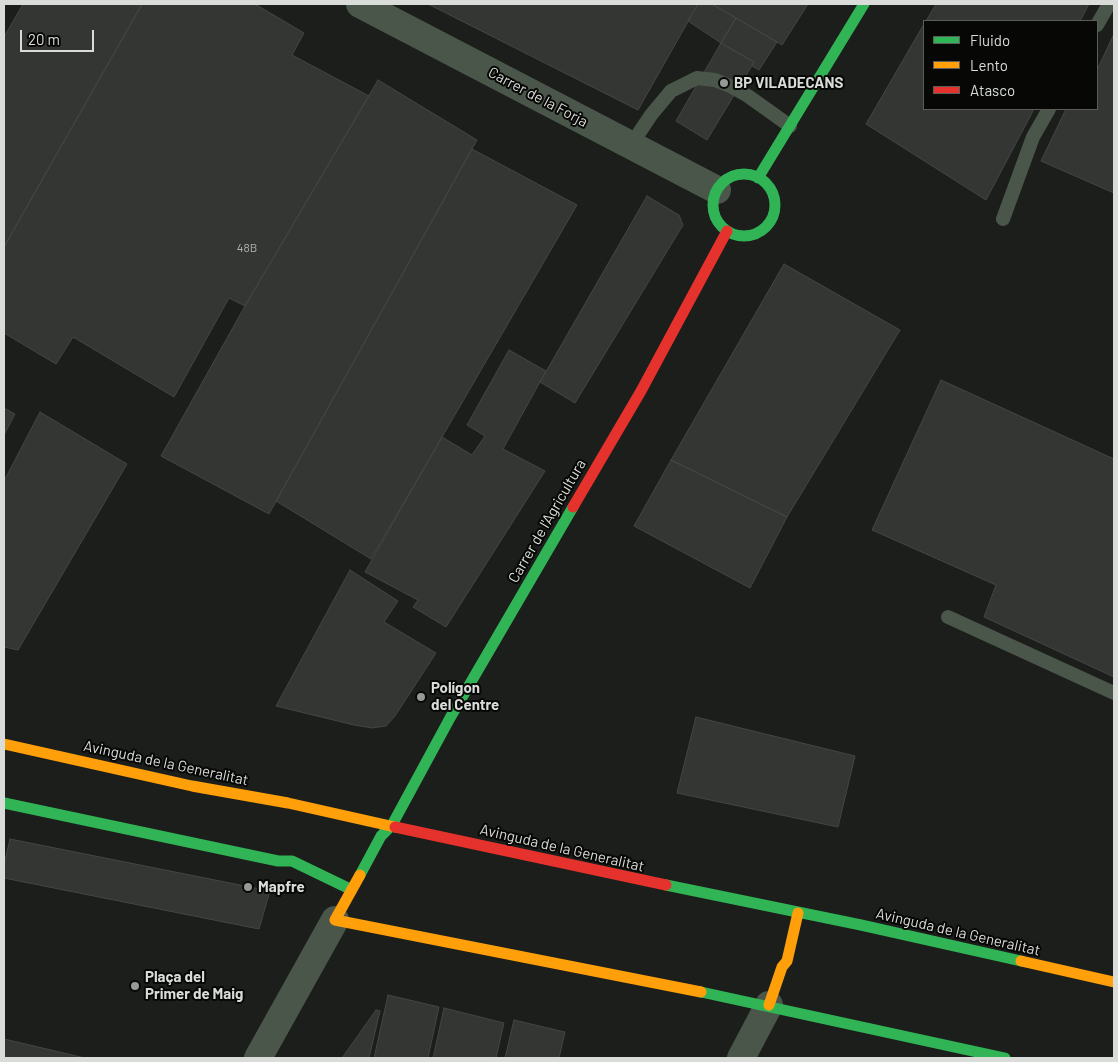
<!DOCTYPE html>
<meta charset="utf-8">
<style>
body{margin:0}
#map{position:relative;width:1118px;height:1062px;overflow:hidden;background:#1b1e1b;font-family:Barlow,sans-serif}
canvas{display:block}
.frame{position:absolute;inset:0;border:5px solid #d9dcd8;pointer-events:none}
.legend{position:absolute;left:923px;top:20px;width:175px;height:90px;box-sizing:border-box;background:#070806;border:1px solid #5b5d5a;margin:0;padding:6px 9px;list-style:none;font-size:15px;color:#d9dcd8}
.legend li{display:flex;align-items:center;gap:10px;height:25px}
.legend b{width:25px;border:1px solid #5b5d5a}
.scale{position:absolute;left:20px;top:30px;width:74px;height:22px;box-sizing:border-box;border:2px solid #d9dcd8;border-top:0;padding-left:6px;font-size:15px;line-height:18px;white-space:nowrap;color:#d9dcd8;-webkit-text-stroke:4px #070806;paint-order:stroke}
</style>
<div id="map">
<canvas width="1118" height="1062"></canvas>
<div class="frame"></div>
<ul class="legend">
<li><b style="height:6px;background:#30b455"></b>Fluido</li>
<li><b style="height:6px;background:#ff9f0a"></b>Lento</li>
<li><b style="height:6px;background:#e5322d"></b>Atasco</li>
</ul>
<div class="scale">20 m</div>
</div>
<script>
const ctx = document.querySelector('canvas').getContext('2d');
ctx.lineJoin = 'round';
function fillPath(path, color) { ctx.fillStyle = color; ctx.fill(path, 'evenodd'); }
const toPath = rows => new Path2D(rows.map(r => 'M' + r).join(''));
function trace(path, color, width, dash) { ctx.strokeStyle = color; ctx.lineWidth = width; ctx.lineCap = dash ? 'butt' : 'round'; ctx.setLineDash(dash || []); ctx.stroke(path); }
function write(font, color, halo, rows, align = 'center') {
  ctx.font = font + ' Barlow,sans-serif'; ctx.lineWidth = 4; ctx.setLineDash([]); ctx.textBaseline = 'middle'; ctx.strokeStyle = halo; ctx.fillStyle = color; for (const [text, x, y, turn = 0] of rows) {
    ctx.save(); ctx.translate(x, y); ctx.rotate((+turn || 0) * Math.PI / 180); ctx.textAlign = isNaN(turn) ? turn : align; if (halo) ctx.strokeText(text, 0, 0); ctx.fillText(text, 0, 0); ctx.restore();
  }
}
const building = toPath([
 [23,4,142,4,4,247,4,37,23,4],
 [142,4,255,4,304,33,292,55,369,96,245,306,229,298,174,397,73,337,56,364,4,333,4,247,142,4],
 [428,4,698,4,638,110,428,4],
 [698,4,712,4,736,18,721,43,688,21,698,4],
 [712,4,808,4,782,45,712,4],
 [936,4,1089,4,1080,21,926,21,936,4],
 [736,18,777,42,759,70,752,66,754,62,721,43,736,18],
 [924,24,924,109,1034,109,986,200,866,124,924,24],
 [1113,36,1114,36,1114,193,1041,161,1066,109,1097,109,1097,70,1113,36],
 [721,43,754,62,707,140,676,121,721,43],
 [378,80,477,140,269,514,161,456,245,306,378,80],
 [472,149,577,205,371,559,276,501,472,149],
 [647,196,679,215,683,225,575,403,540,382,647,196],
 [784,264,900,330,787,517,671,460,784,264],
 [509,350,546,371,503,449,545,471,446,627,413,607,418,600,365,572,442,437,472,455,485,436,467,425,509,350],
 [941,380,1114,459,1114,677,984,617,996,585,872,530,941,380],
 [4,408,15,414,4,435,4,408],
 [40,412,127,464,18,650,4,647,4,481,40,412],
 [671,460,787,517,750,588,634,526,671,460],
 [350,570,398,601,384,622,436,653,395,716,386,726,372,728,354,725,276,706,350,570],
 [696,717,855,756,838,827,677,793,696,717],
 [10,839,270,891,259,929,4,878,4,865,10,839],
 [388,995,439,1007,428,1058,374,1058,388,995],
 [444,1008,504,1023,496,1058,433,1058,444,1008],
 [376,1010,380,1011,369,1058,342,1058,376,1010],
 [514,1020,565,1032,559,1058,505,1058,514,1020],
 [4,1039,85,1058,4,1058,4,1039]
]);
const lane = toPath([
 [1097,25,1109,4],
 [631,145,651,115,671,91,697,78,715,80,730,86,748,96,790,126],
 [1003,219,1033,137,1049,109],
 [948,617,1114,693]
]);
const street = toPath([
 [360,4,717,190],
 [258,1058,335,920],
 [741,1058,769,1005]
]);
const fast = toPath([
 '713 205a31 31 0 1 1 62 0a31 31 0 1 1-62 0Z',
 [758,178,864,4],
 [4,803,278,861,292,861,350,889],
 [360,875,381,836,392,825,450,718,573,507],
 [666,885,861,925,1021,961],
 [701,992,1005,1058]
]);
const slow = toPath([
 [4,744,192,786,288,803,395,827],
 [360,875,335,920,701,992],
 [1021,961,1114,982],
 [769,1005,782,967,787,961,798,913]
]);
const jam = toPath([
 [573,507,641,391,727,231],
 [395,827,666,885]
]);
const markers = [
 [724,83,5,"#969a96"],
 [421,697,5,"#969a96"],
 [248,887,5,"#969a96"],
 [135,986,5,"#969a96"]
];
const numberNames = [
 ["48B",247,248]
];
const poiNames = [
 ["BP VILADECANS",734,83],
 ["Polígon",431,688],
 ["del Centre",431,705],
 ["Mapfre",258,887],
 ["Plaça del",145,977],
 ["Primer de Maig",145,994]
];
const streetNames = [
 ["Carrer de la Forja",538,97,28],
 ["Carrer de l'Agricultura",547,521,-60],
 ["Avinguda de la Generalitat",166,763,12],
 ["Avinguda de la Generalitat",562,848,13],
 ["Avinguda de la Generalitat",958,932,13]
];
fillPath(building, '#343634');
trace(building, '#444644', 1);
trace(lane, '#4b564a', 14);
trace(street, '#4b564a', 28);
trace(fast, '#30b455', 11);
trace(slow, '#ff9f0a', 11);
trace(jam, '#e5322d', 11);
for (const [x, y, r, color] of markers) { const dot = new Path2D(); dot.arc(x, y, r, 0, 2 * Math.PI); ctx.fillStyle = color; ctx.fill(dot); trace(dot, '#070806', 2); }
write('12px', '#b0b2af', null, numberNames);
write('bold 15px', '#d9dcd8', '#070806', poiNames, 'left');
write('15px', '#d9dcd8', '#070806', streetNames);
</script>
